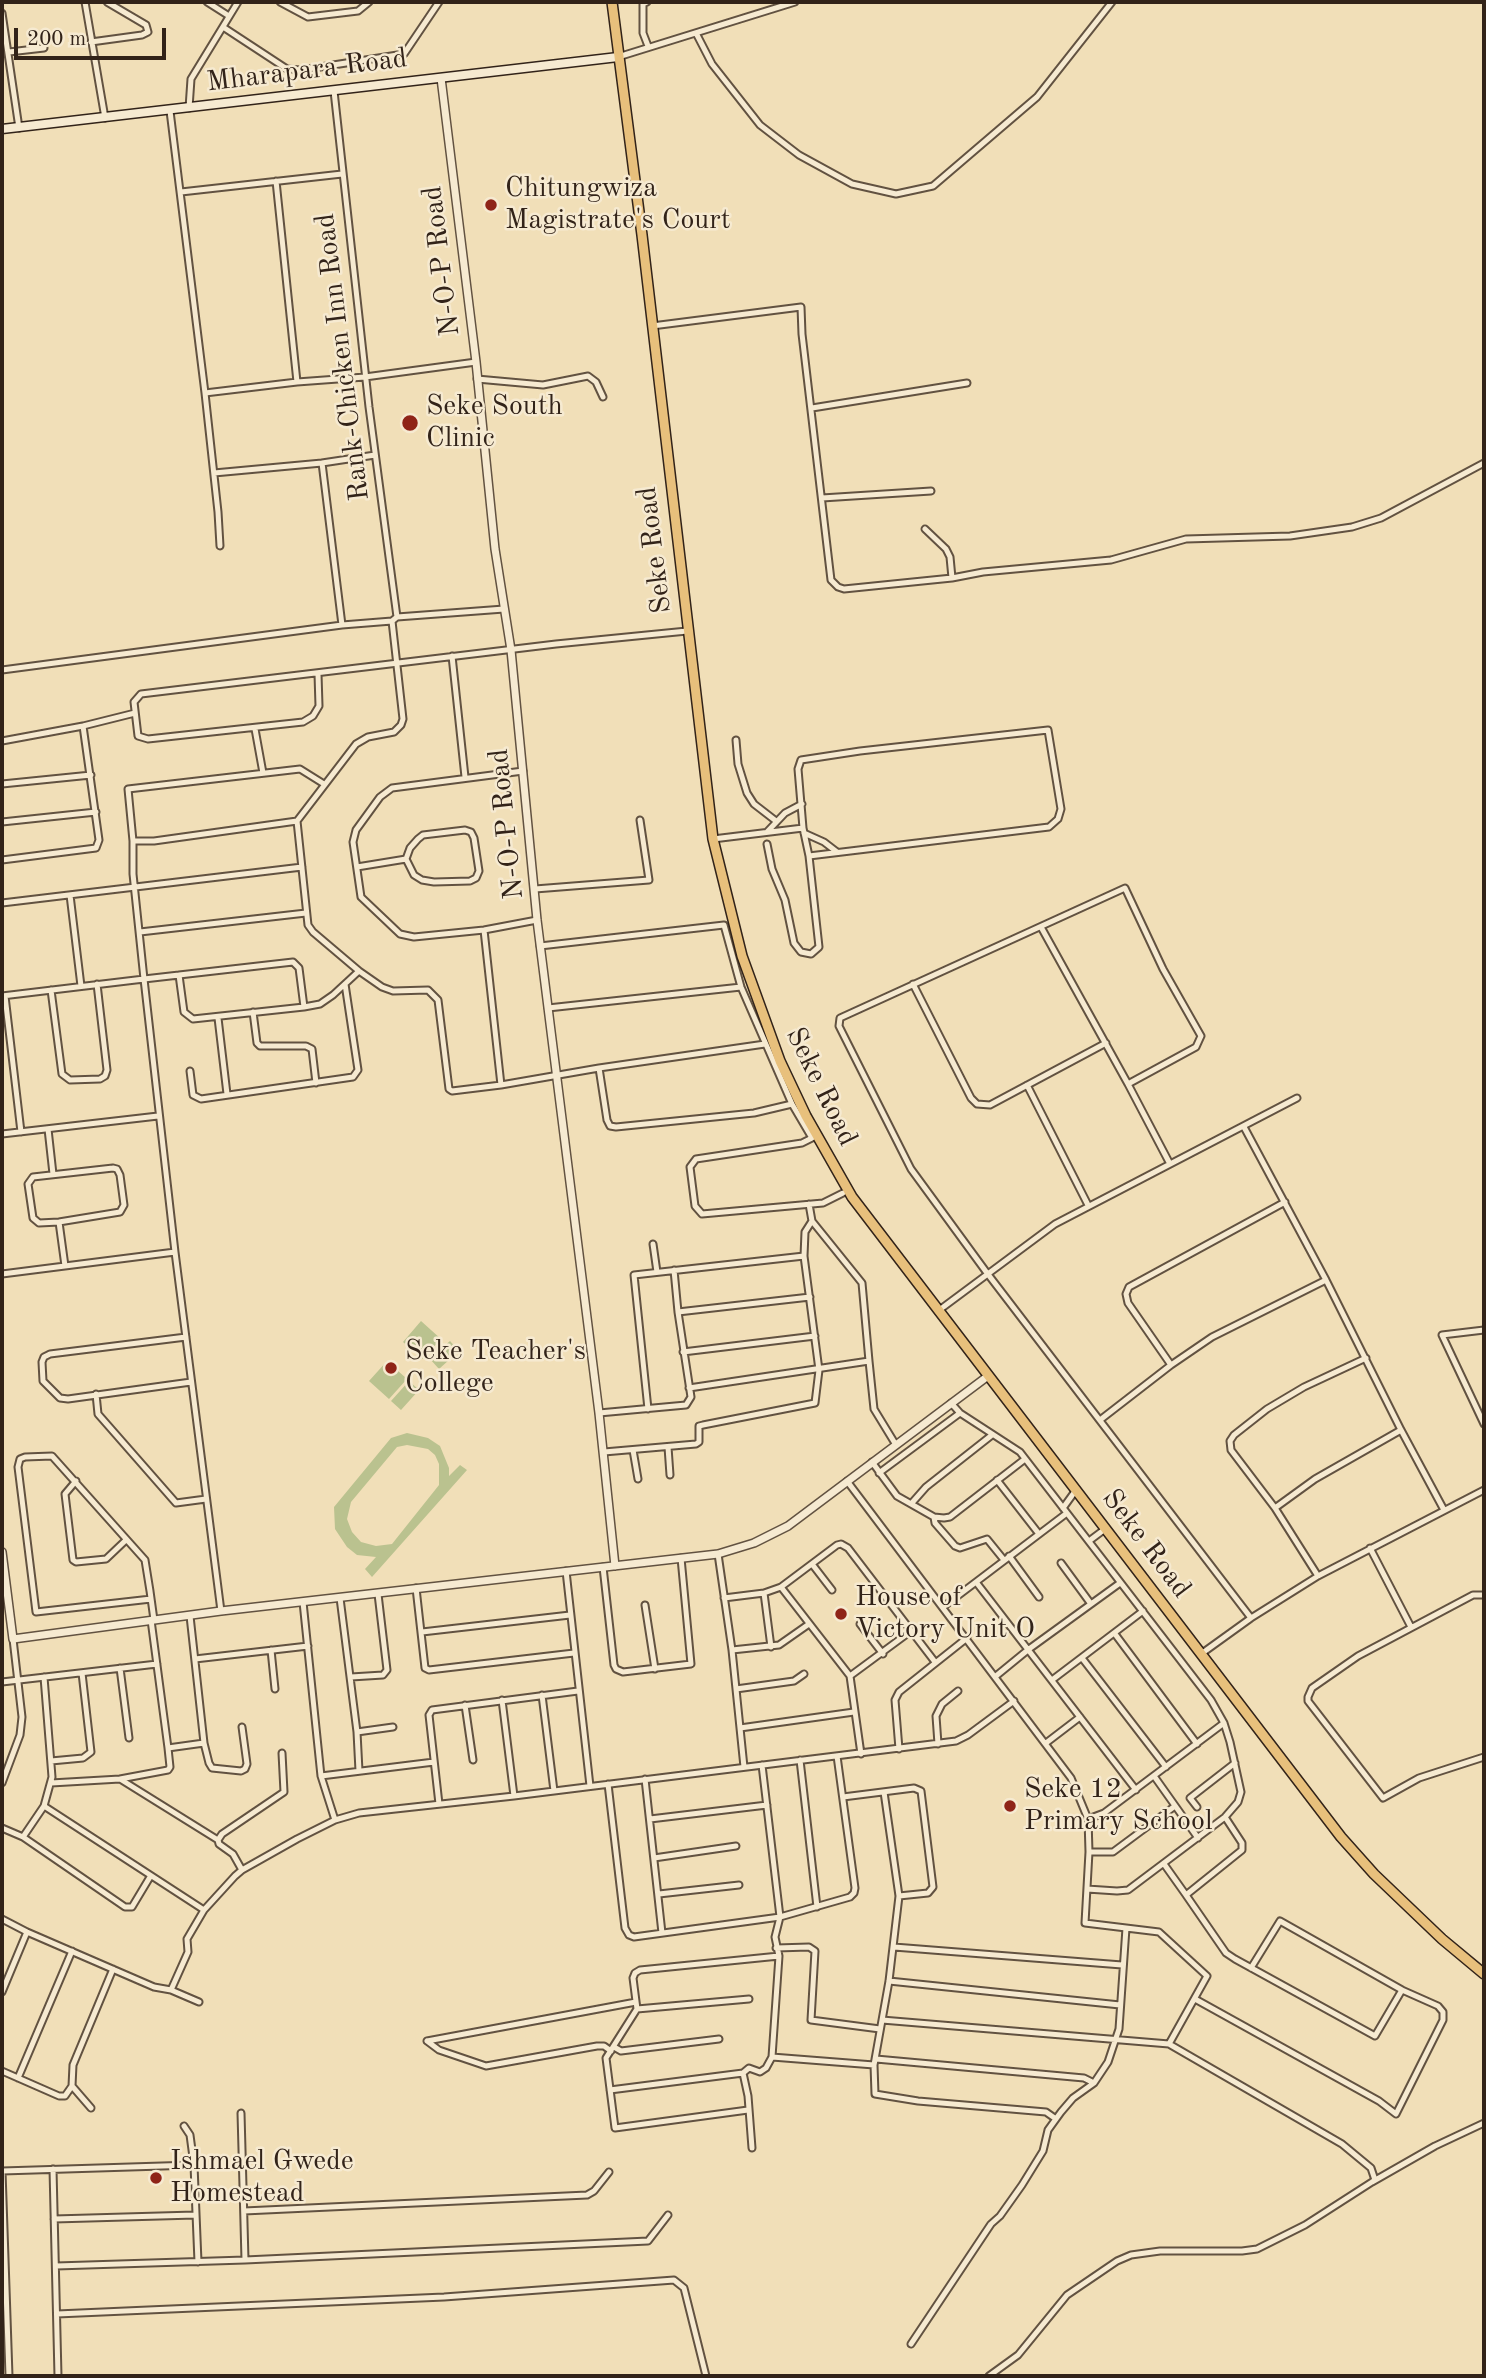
<!DOCTYPE html>
<style>
body{margin:0}
#map{position:relative;width:1486px;height:2378px;overflow:hidden;background:#f1dfb8;font-family:"Old Standard TT",serif}
canvas{display:block}
.frame{position:absolute;inset:0;border:4px solid #322319;pointer-events:none}
.scale{position:absolute;left:14px;top:28px;width:152px;height:32px;box-sizing:border-box;border:4px solid #322319;border-top:0;padding-left:9px;font-size:21px;line-height:24px;white-space:nowrap;color:#322319;-webkit-text-stroke:5px #f6ead1;paint-order:stroke}
</style>
<div id="map">
<canvas width="1486" height="2378"></canvas>
<div class="frame"></div>
<div class="scale">200 m</div>
</div>
<script>
const ctx = document.querySelector('canvas').getContext('2d');
ctx.lineJoin = 'round';
function fillPath(path, color) { ctx.fillStyle = color; ctx.fill(path, 'evenodd'); }
const toPath = rows => new Path2D(rows.map(r => 'M' + r).join(''));
function trace(path, color, width, dash) { ctx.strokeStyle = color; ctx.lineWidth = width; ctx.lineCap = dash ? 'butt' : 'round'; ctx.setLineDash(dash || []); ctx.stroke(path); }
function write(font, color, halo, rows, align = 'center') {
  ctx.font = font + ' "Old Standard TT",serif'; ctx.lineWidth = 5; ctx.setLineDash([]); ctx.textBaseline = 'middle'; ctx.strokeStyle = halo; ctx.fillStyle = color; for (const [text, x, y, turn = 0] of rows) {
    ctx.save(); ctx.translate(x, y); ctx.rotate((+turn || 0) * Math.PI / 180); ctx.textAlign = isNaN(turn) ? turn : align; if (halo) ctx.strokeText(text, 0, 0); ctx.fillText(text, 0, 0); ctx.restore();
  }
}
const green = toPath([
 [421,1321,441,1339,423,1359,403,1342],
 [450,1341,459,1351,439,1369,430,1359],
 [387,1361,407,1379,389,1399,369,1381],
 [409,1381,419,1390,401,1410,391,1401],
 [407,1433,428,1438,440,1446,449,1468,449,1476,460,1465,467,1470,372,1577,365,1569,376,1557,357,1555,347,1547,335,1529,334,1507,391,1438],
 [407,1445,428,1449,435,1455,439,1464,439,1485,392,1544,376,1546,361,1542,352,1532,347,1519,351,1502,397,1447]
]);
const minor = toPath([
 [85,2,105,118],
 [207,2,229,16],
 [280,2,308,17,358,11,369,2],
 [647,2,643,4,643,33,648,46],
 [2,13,19,128],
 [223,27,287,69,301,70,404,54,439,2],
 [696,33,712,64,760,125,799,155,852,184,896,194,933,186,1037,97,1112,2],
 [91,42,142,35,148,32,146,25,107,2],
 [9,52,44,48],
 [618,57,795,2],
 [334,91,369,407,397,617],
 [189,108,191,79,238,2],
 [170,111,205,393,297,382,365,377,476,362],
 [276,181,297,382],
 [181,192,342,174],
 [652,326,801,307,802,334,831,580,838,587,844,589,952,578,983,572,1111,560,1186,539,1290,536,1352,527,1381,518,1484,463],
 [477,379,543,385,588,376,596,382,603,397],
 [205,393,218,512,220,546],
 [812,408,967,383],
 [322,463,375,455],
 [214,473,322,463,342,625],
 [822,498,931,491],
 [925,529,946,549,950,557,952,578],
 [452,656,465,777],
 [2,670,342,625,392,621,397,617,504,609],
 [318,674,319,706,313,716,303,722,148,739,138,736,134,702,141,694,556,644,687,631],
 [255,729,263,773],
 [736,740,738,764,747,793,754,804,776,821],
 [2,741,83,726,135,713],
 [523,771,392,788,380,797,356,830,353,842,361,897,400,934,414,937,484,930,537,920],
 [2,784,91,775],
 [297,821,308,925,313,932,359,971,382,987,393,991,428,990,438,1000,449,1089,452,1091,501,1085,599,1068,765,1044],
 [2,822,96,812],
 [465,830,471,832,474,838,479,871,476,878,470,881,434,882,422,880,414,875,406,859,410,848,418,839,423,835,465,830],
 [767,832,785,813,802,804],
 [804,833,824,842,837,852],
 [713,839,803,828],
 [133,841,128,789,300,769,324,784],
 [767,844,772,869,785,900,794,943,801,952,811,954,819,947,809,856,803,828,798,769,801,760,860,751,1048,730,1061,809,1058,819,1049,827,809,856],
 [2,860,96,848,99,840,83,726],
 [357,867,406,859],
 [535,889,649,880,640,820],
 [70,895,81,986],
 [2,903,302,867],
 [1041,927,1128,1084],
 [484,930,501,1085],
 [140,932,306,913],
 [540,946,724,925,741,987,792,1104,812,1138,802,1143,696,1159,690,1167,695,1206,702,1214,823,1203,843,1193],
 [359,971,333,995,320,1004,304,1007,299,968,293,962,144,979,133,874,133,841,154,841,297,821,356,744,368,737,394,732,401,725,403,719,392,621],
 [179,975,184,1012,193,1019,304,1007],
 [913,984,971,1098,977,1104,990,1105,1106,1043],
 [51,990,62,1074,70,1080,100,1079,105,1076,107,1070,97,984],
 [2,996,144,979,175,1252,221,1611],
 [5,996,21,1132],
 [548,1008,741,987],
 [253,1012,257,1043,260,1046,306,1046,312,1049,316,1083],
 [218,1018,227,1094],
 [599,1068,607,1120,610,1126,616,1127,754,1113,792,1104],
 [190,1071,193,1095,201,1099,353,1077,358,1070,345,984],
 [1027,1085,1088,1205],
 [1244,1127,1326,1280,1401,1430,1444,1510],
 [48,1129,53,1174],
 [2,1134,158,1116],
 [1170,1164,1128,1084,1196,1047,1201,1036,1163,969,1125,888,840,1018,839,1026,842,1032,911,1169,987,1273,1251,1618],
 [113,1168,117,1169,120,1175,124,1205,120,1212,59,1222,39,1223,33,1218,28,1184,33,1177,113,1168],
 [812,1221,862,1283,869,1361],
 [59,1222,65,1266],
 [653,1244,657,1272],
 [2,1274,175,1252],
 [938,1311,1055,1224,1297,1098],
 [678,1312,810,1297],
 [1484,1330,1442,1335,1484,1424],
 [186,1337,50,1354,44,1357,42,1362,43,1381,60,1398,68,1399,191,1382],
 [683,1352,815,1336],
 [1171,1365,1128,1303,1126,1294,1129,1287,1285,1202],
 [689,1388,869,1361,874,1409,896,1445],
 [96,1394,98,1414,176,1503,206,1499],
 [951,1403,960,1413,1020,1452,1211,1700,1224,1723,1230,1742,1241,1792,1238,1802,1225,1817,1128,1890,1117,1891,1087,1889],
 [648,1409,634,1275,804,1256],
 [599,1413,686,1405,691,1397,678,1312,674,1270],
 [1100,1420,1171,1365,1212,1337,1326,1280],
 [668,1447,670,1475],
 [633,1450,638,1479],
 [604,1452,696,1444,699,1442,699,1426,703,1425,815,1403,819,1370,804,1256,805,1232,812,1221,809,1204],
 [872,1462,897,1496,934,1517,944,1518,950,1517,1025,1459],
 [879,1473,960,1413],
 [997,1480,1039,1534],
 [76,1481,65,1494,73,1560,76,1562,106,1559,126,1540],
 [847,1481,1071,1778,1088,1819,1089,1852,1085,1923,1159,1932,1207,1976,1169,2044,882,2020],
 [911,1504,926,1487,992,1435],
 [1063,1508,1076,1490],
 [1275,1508,1315,1479,1401,1430],
 [934,1517,935,1523,955,1546,960,1548,987,1539,1004,1560],
 [1089,1541,1105,1529],
 [1370,1548,1411,1627],
 [718,1554,732,1650,744,1767],
 [1009,1556,1039,1597],
 [1061,1563,1091,1604],
 [812,1564,832,1590],
 [603,1567,614,1665,616,1669,623,1672,691,1664,681,1558],
 [566,1571,590,1786],
 [1318,1576,1275,1508,1231,1450,1230,1441,1234,1435,1267,1409,1304,1387,1366,1358],
 [976,1582,1136,1790],
 [781,1587,850,1676,861,1754],
 [416,1588,425,1668,429,1670,574,1653],
 [764,1593,771,1647],
 [1484,1595,1473,1595,1358,1656,1312,1688,1308,1697,1308,1701,1383,1798,1419,1778,1484,1757],
 [340,1598,357,1732,359,1771],
 [724,1598,764,1593,781,1587,837,1545,841,1544,848,1548,935,1662],
 [151,1599,36,1612,18,1467,20,1459,25,1457,52,1456,145,1560,150,1591,154,1620],
 [303,1602,321,1776,434,1762],
 [645,1605,655,1669],
 [943,1607,1067,1513],
 [190,1616,204,1743,209,1763,212,1768,241,1771,245,1769,247,1764,242,1727],
 [151,1620,168,1748,204,1743],
 [860,1624,883,1654],
 [422,1632,570,1615],
 [1115,1634,1197,1744],
 [271,1650,275,1689],
 [732,1650,779,1645,809,1624],
 [1201,1654,1251,1618,1318,1576,1484,1490],
 [1082,1658,1166,1767],
 [195,1659,308,1646],
 [120,1668,129,1738],
 [850,1676,911,1631],
 [996,1676,1029,1649,1120,1583],
 [351,1677,383,1675,387,1670,378,1594],
 [1052,1680,1143,1611],
 [2,1682,157,1664],
 [736,1689,794,1681,804,1674],
 [542,1695,554,1791],
 [502,1700,514,1796],
 [465,1705,473,1760],
 [740,1728,854,1712],
 [357,1732,393,1727],
 [1046,1743,1080,1717],
 [938,1744,936,1716,942,1704,958,1691],
 [899,1749,895,1700,899,1692,967,1638],
 [800,1760,817,1907],
 [51,1761,83,1758,91,1752,82,1673],
 [321,1776,335,1820],
 [1154,1776,1198,1838],
 [120,1779,168,1770,170,1767,168,1748],
 [645,1779,662,1933],
 [2,1783,20,1735,22,1717,13,1639],
 [51,1783,120,1779,218,1840],
 [608,1784,625,1928,629,1935,634,1937,780,1917,762,1765],
 [884,1792,899,1896,889,1981,874,2065,875,2094,918,2101,1046,2112,1056,2119],
 [843,1797,914,1788,921,1791,933,1887,928,1893,899,1896],
 [439,1804,429,1715,432,1710,578,1691],
 [44,1806,52,1777,44,1677],
 [1197,1807,1190,1798,1235,1763],
 [650,1819,767,1805],
 [1088,1819,1104,1813,1224,1723],
 [2,1828,23,1837,125,1907,132,1907,150,1877],
 [23,1837,44,1806,204,1910],
 [1089,1852,1113,1852,1175,1806],
 [654,1858,736,1846],
 [1164,1864,1186,1895,1242,1850,1242,1843,1225,1817],
 [242,1870,233,1854,219,1844,218,1840,222,1834,284,1792,282,1753],
 [659,1894,739,1885],
 [1186,1895,1226,1953,1235,1959,1375,2036,1402,1990],
 [2,1919,27,1932,154,1987,171,1990,199,2002],
 [894,1947,1122,1965],
 [776,1948,809,1947,815,1951,811,2020,880,2029],
 [889,1981,1120,2005],
 [171,1990,188,1952,187,1939,204,1910,235,1876,242,1870,297,1839,335,1820,359,1813,514,1796,956,1741,968,1735,1014,1701],
 [2,1992,27,1932],
 [1195,1999,1379,2101,1396,2114,1443,2020,1443,2012,1438,2006,1402,1990,1280,1921,1251,1968],
 [637,2009,749,1999],
 [427,2041,636,2002],
 [427,2041,439,2050,486,2066,597,2046,604,2046,611,2051],
 [1169,2044,1342,2144,1371,2168,1375,2180],
 [614,2047,621,2051,719,2039],
 [772,2057,874,2065],
 [876,2059,1084,2078,1094,2083],
 [2,2071,59,2096,65,2096,72,2086],
 [743,2073,748,2096,752,2148],
 [18,2078,72,1951],
 [610,2090,743,2073,749,2068,760,2072,766,2068,772,2057,779,1956],
 [91,2108,72,2086,73,2065,113,1969],
 [748,2110,615,2128,606,2058,637,2009,633,1978,635,1973,640,1970,779,1956,775,1937,780,1917,850,1897,854,1893,855,1888,837,1756],
 [241,2113,245,2260],
 [184,2126,190,2135,194,2165,198,2262],
 [53,2169,58,2376],
 [2,2171,9,2376],
 [2,2171,194,2165],
 [244,2211,587,2195,594,2191,609,2172],
 [54,2219,195,2215],
 [56,2266,245,2260,648,2241,668,2215],
 [57,2314,444,2297,674,2280,684,2288,706,2376],
 [911,2344,991,2224,1000,2216,1022,2185,1043,2151,1048,2130,1061,2112,1073,2098,1094,2083,1108,2062,1119,2029,1126,1928],
 [989,2376,1018,2355,1067,2295,1117,2261,1131,2255,1160,2251,1242,2251,1257,2249,1305,2225,1372,2182,1435,2146,1484,2123]
]);
const tertiary = toPath([
 [441,78,476,362,495,549,511,650,537,920,599,1413,615,1566],
 [2,1552,13,1639,221,1611,718,1554,754,1543,788,1526,988,1376]
]);
const secondary = toPath([
 [2,129,618,57]
]);
const primary = toPath([
 [612,2,642,235,713,839,742,956,780,1061,806,1116,852,1197,1341,1837,1374,1874,1442,1939,1484,1974]
]);
const markers = [
 [491,205,7,"#8f2418"],
 [410,423,9,"#8f2418"],
 [391,1368,7,"#8f2418"],
 [841,1614,7,"#8f2418"],
 [1010,1806,7,"#8f2418"],
 [156,2178,7,"#8f2418"]
];
const streetNames = [
 ["Mharapara Road",307,71,-7],
 ["N-O-P Road",442,261,-97],
 ["Rank-Chicken Inn Road",343,357,-97],
 ["Seke Road",655,550,-97],
 ["N-O-P Road",507,824,-96],
 ["Seke Road",821,1087,64],
 ["Seke Road",1146,1544,53]
];
const poiNames = [
 ["Chitungwiza",505,189],
 ["Magistrate's Court",505,221],
 ["Seke South",426,407],
 ["Clinic",426,439],
 ["Seke Teacher's",405,1352],
 ["College",405,1384],
 ["House of",855,1598],
 ["Victory Unit O",855,1630],
 ["Seke 12",1024,1790],
 ["Primary School",1024,1822],
 ["Ishmael Gwede",170,2162],
 ["Homestead",170,2194]
];
fillPath(green, '#bac28f');
trace(minor, '#625241', 9);
trace(tertiary, '#625241', 10);
trace(secondary, '#322319', 11);
trace(primary, '#322319', 12);
trace(minor, '#f6ead1', 5);
trace(tertiary, '#f6ead1', 7);
trace(secondary, '#f6ead1', 8);
trace(primary, '#e8c07c', 9);
for (const [x, y, r, color] of markers) { const dot = new Path2D(); dot.arc(x, y, r, 0, 2 * Math.PI); ctx.fillStyle = color; ctx.fill(dot); trace(dot, '#f6ead1', 2.5); }
write('28px', '#322319', '#f6ead1', streetNames);
write('28px', '#322319', '#f6ead1', poiNames, 'left');
</script>
